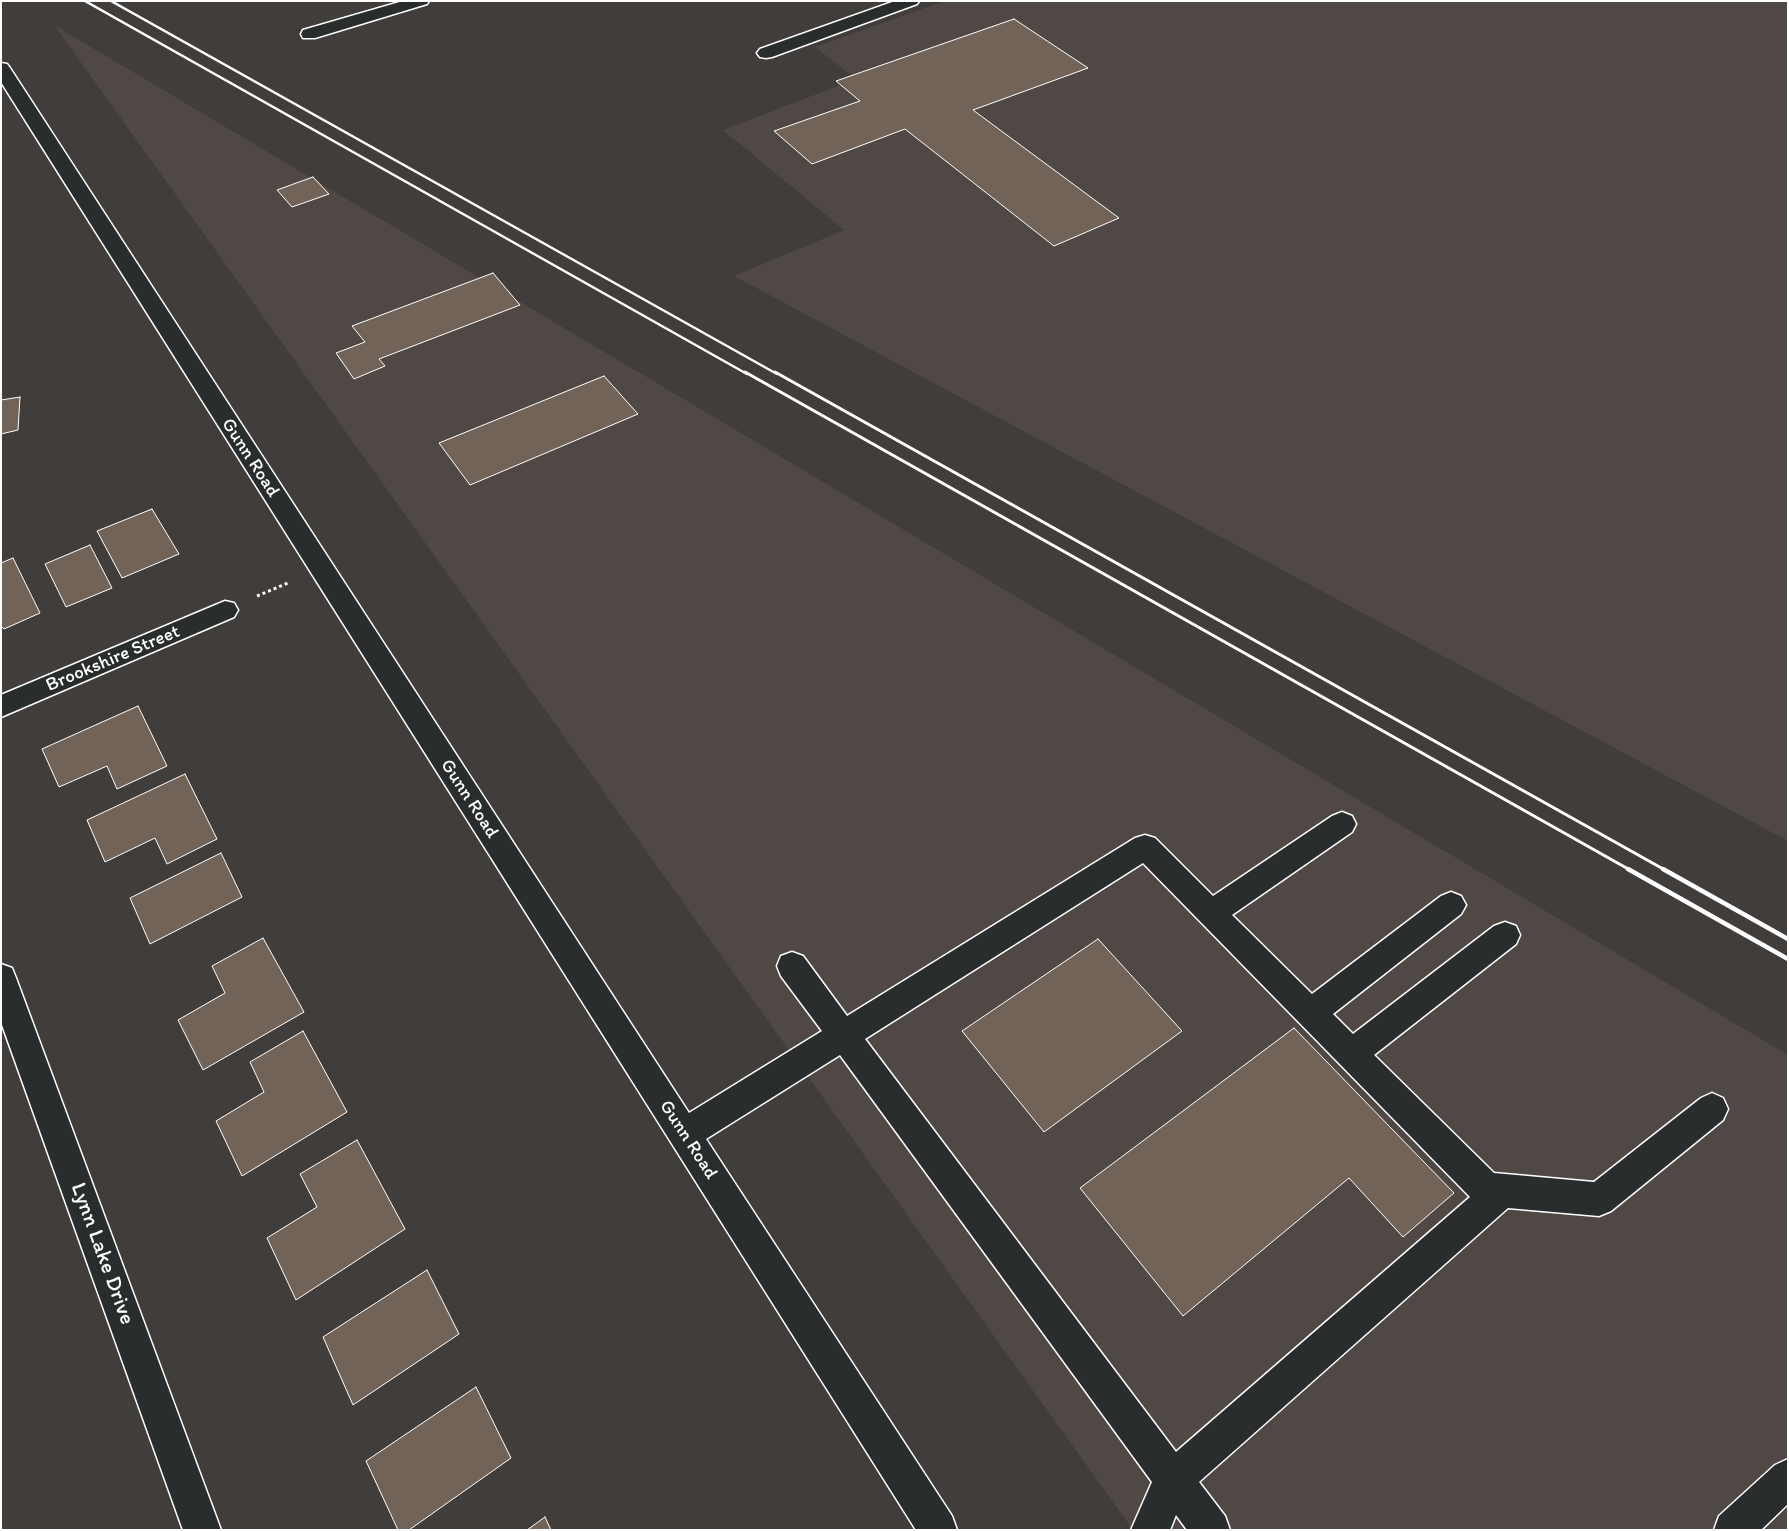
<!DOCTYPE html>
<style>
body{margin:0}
#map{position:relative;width:1789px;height:1531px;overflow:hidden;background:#403d3b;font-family:Itim,sans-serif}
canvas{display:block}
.frame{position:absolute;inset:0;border:2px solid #fff;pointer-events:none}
</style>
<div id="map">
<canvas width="1789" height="1531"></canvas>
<div class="frame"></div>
</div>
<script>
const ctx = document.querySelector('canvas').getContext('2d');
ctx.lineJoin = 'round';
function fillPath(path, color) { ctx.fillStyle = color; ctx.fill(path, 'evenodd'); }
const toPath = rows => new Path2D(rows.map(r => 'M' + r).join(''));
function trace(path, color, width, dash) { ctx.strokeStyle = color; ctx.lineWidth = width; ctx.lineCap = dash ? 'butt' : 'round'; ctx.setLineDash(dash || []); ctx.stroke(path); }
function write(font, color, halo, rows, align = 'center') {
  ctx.font = font + ' Itim,sans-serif'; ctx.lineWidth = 4; ctx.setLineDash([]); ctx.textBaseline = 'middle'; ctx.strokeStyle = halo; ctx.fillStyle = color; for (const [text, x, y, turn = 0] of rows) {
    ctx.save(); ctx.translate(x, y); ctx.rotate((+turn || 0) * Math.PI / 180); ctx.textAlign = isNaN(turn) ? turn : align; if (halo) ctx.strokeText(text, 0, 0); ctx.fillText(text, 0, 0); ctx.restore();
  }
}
const built = toPath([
 [944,1,1788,1,1788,841,734,276,844,230,723,130,856,79,815,47],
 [54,25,1788,1055,1788,1530,1133,1530]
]);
const building = toPath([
 [1014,19,1088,68,973,110,1119,218,1054,246,905,129,812,164,774,131,860,101,836,81,1014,19],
 [313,177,329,194,292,207,277,190,313,177],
 [493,273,520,305,379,359,385,366,354,379,336,353,365,342,352,326,493,273],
 [604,376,638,414,470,485,439,443,604,376],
 [20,397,18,430,1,434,1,400,20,397],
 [152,509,179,554,122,578,97,531,152,509],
 [90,545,112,588,66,607,45,564,90,545],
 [13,558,40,613,4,629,1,626,1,563,13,558],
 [138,706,167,766,117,789,107,766,59,787,42,749,138,706],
 [185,774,217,839,167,864,155,838,105,862,87,820,185,774],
 [221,853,242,897,150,944,130,898,221,853],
 [263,938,304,1012,203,1070,178,1020,225,993,212,966,263,938],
 [1098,939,1182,1031,1044,1132,962,1031,1098,939],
 [1294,1028,1454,1193,1403,1237,1349,1178,1183,1316,1080,1188,1294,1028],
 [303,1031,347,1112,242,1176,216,1121,264,1092,250,1062,303,1031],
 [357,1140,405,1229,296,1300,267,1238,317,1207,300,1174,357,1140],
 [427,1270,459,1334,353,1405,323,1337,427,1270],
 [476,1387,511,1458,409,1530,398,1530,366,1461,476,1387],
 [545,1517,551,1530,527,1530,545,1517]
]);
const path = toPath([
 [257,596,288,583]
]);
const minor = toPath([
 [403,1,429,1,427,4,315,38,303,38,301,34,303,30,403,1],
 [895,1,919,1,917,4,772,57,766,58,760,57,757,53,760,49,895,1],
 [1,63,7,64,10,68,689,1113,822,1031,781,976,777,966,781,956,792,952,803,956,847,1016,1135,838,1145,835,1155,838,1213,896,1332,816,1342,812,1352,816,1356,824,1352,832,1232,915,1312,994,1441,896,1451,892,1461,896,1466,905,1461,914,1333,1014,1353,1034,1494,926,1505,922,1516,926,1520,935,1516,944,1374,1055,1494,1173,1594,1182,1701,1098,1712,1093,1723,1098,1728,1109,1723,1120,1611,1211,1599,1216,1508,1208,1199,1482,1225,1516,1230,1530,1187,1530,1176,1515,1170,1530,1131,1530,1152,1482,840,1055,706,1139,952,1516,957,1530,916,1530,1,82,1,63],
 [1143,863,1470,1197,1176,1452,865,1039,1143,863],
 [225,601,234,603,238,610,234,617,1,717,1,695,225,601],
 [1,964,12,968,16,978,221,1530,183,1530,1,1022,1,964],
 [1788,1459,1788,1504,1761,1530,1714,1530,1719,1516,1775,1465,1788,1459]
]);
const railFar2 = toPath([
 [85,1,747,374],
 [111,1,777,374]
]);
const railFar1 = toPath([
 [745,372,1630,870],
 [775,372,1665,870]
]);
const rail = toPath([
 [1628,869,1788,959],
 [1663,869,1788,939]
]);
const streetNames = [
 ["Gunn Road",250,458,57],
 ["Brookshire Street",113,659,-23],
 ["Gunn Road",469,799,57],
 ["Gunn Road",688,1140,57]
];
const nearStreetnames = [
 ["Lynn Lake Drive",102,1254,70]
];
fillPath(built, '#4f4844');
fillPath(building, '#726359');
trace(building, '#fff', 1);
trace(minor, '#fff', 3);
trace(path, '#fff', 3, [3, 3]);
fillPath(minor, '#2a2d2e');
trace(railFar2, '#fff', 2.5);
trace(railFar1, '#fff', 3);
trace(rail, '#fff', 4.5);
write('19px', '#fff', '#2a2d2e', streetNames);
write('22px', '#fff', '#2a2d2e', nearStreetnames);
</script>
